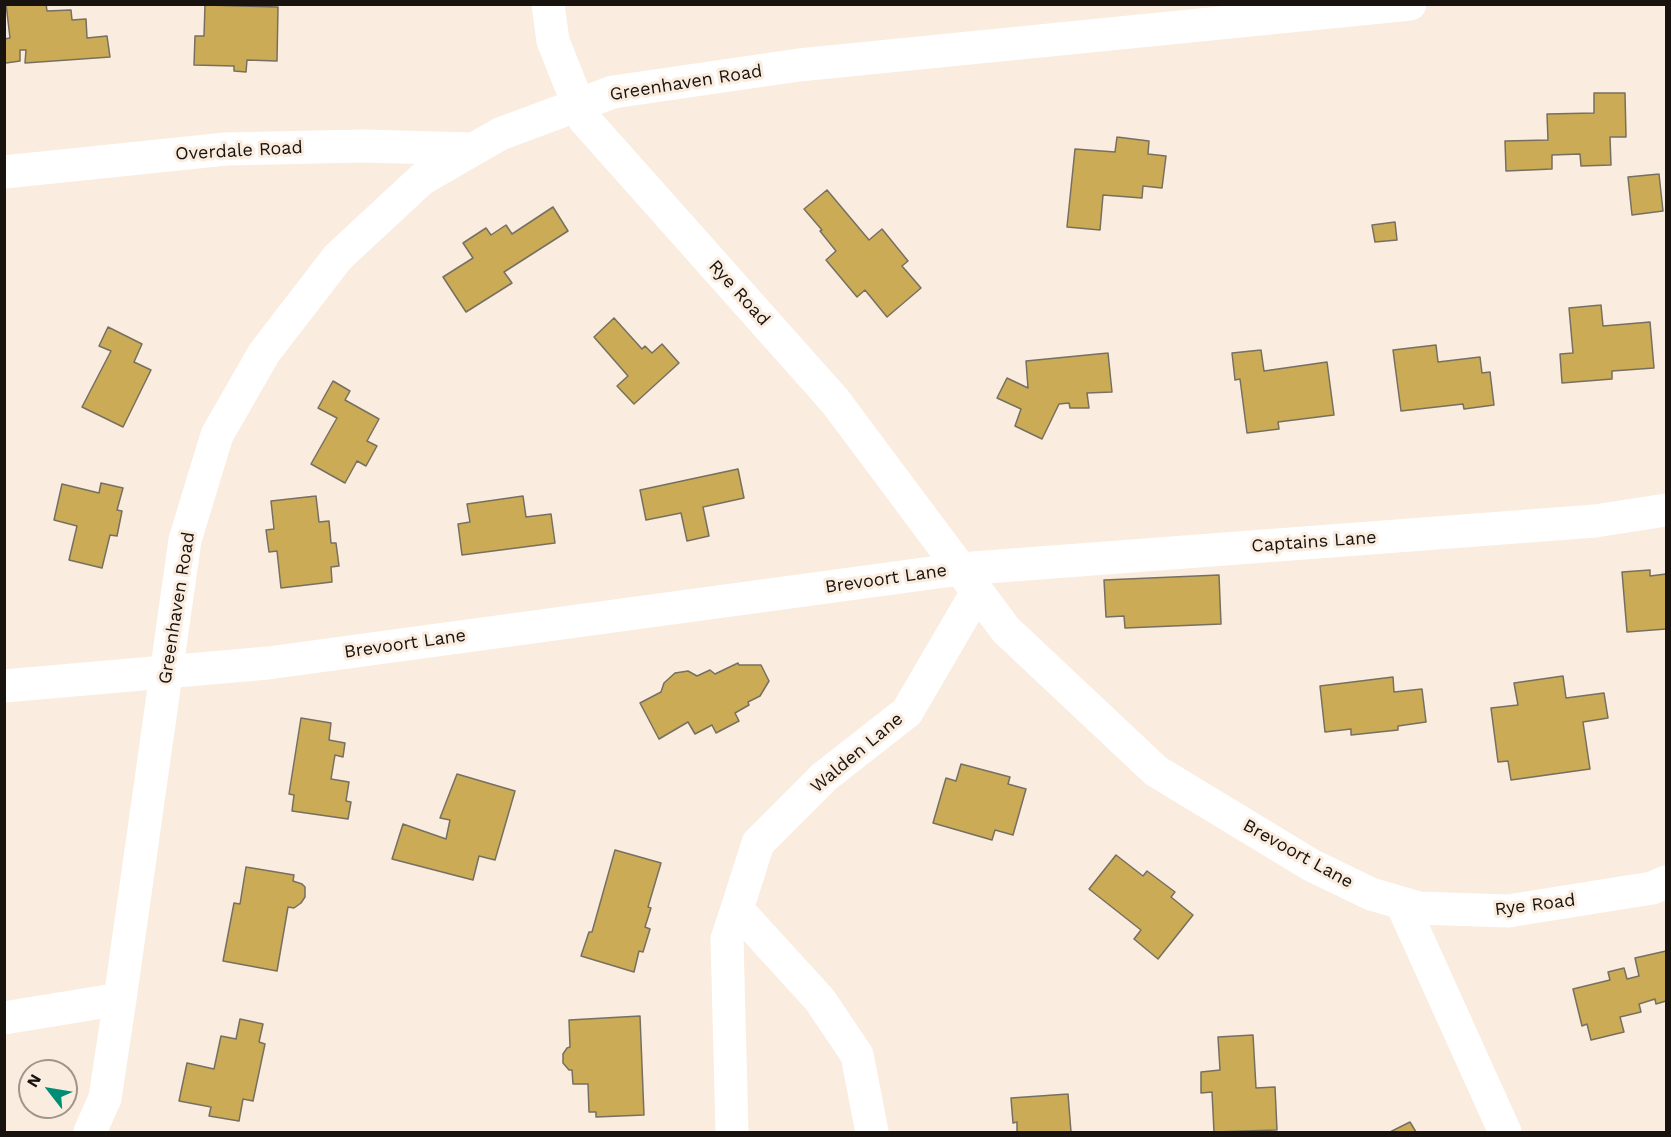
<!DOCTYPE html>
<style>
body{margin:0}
#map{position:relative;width:1671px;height:1137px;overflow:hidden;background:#faecde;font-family:"Work Sans",sans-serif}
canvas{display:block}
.frame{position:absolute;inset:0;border:6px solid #18130e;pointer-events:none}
.north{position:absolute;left:18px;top:1059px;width:60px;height:60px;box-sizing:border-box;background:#faecde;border:2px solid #a0958b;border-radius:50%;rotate:301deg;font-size:16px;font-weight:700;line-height:24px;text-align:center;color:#18130e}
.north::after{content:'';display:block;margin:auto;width:21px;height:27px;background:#008d76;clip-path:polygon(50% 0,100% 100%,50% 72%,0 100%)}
</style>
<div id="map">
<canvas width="1671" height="1137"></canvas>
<div class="frame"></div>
<div class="north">N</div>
</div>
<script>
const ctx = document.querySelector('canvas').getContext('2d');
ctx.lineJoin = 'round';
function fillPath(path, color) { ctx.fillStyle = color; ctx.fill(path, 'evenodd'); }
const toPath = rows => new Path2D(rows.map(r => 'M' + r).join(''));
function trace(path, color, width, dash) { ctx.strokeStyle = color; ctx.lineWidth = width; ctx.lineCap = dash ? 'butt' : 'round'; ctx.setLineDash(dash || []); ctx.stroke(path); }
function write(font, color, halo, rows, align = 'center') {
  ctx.font = font + ' "Work Sans",sans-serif'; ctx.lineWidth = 6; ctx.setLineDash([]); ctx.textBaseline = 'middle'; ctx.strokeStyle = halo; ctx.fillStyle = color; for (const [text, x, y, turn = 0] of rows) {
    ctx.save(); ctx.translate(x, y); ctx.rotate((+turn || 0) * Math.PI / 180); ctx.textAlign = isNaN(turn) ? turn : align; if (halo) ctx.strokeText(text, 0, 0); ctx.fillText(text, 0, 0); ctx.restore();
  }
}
const building = toPath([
 [6,4,46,4,47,11,71,10,72,20,86,19,87,38,107,36,110,57,25,63,26,50,20,50,20,61,6,63,4,62,4,39,10,38,6,4],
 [205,5,278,7,277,61,247,60,246,72,234,71,234,66,194,65,195,36,204,36,205,5],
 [1594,93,1625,93,1626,137,1610,137,1611,165,1581,166,1580,154,1552,155,1552,169,1506,171,1505,141,1548,140,1547,114,1594,113,1594,93],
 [1117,137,1149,141,1148,154,1166,156,1162,188,1143,186,1142,198,1103,195,1100,230,1067,227,1075,149,1115,152,1117,137],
 [1659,174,1663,211,1632,215,1628,177,1659,174],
 [827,190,869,240,882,229,908,261,902,266,921,288,887,317,865,290,857,297,826,260,836,251,820,231,822,230,804,209,827,190],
 [553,207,568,231,504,272,512,283,466,312,443,277,473,258,463,243,486,228,491,235,506,225,512,234,553,207],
 [1395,222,1397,240,1375,242,1372,225,1395,222],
 [1601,305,1603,326,1650,322,1654,368,1612,371,1612,379,1562,383,1560,354,1573,353,1569,308,1601,305],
 [614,318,642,349,645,346,652,353,662,344,679,363,634,404,617,386,628,376,594,337,614,318],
 [108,327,142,344,134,362,151,370,123,427,82,407,111,351,99,346,108,327],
 [1436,345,1438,362,1480,357,1482,373,1490,372,1494,405,1464,409,1463,404,1401,411,1393,350,1436,345],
 [1261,350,1264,371,1327,362,1334,415,1278,422,1279,429,1247,433,1240,379,1235,380,1232,353,1261,350],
 [1108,353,1112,392,1087,393,1089,408,1070,408,1069,403,1059,404,1042,439,1015,426,1021,409,997,398,1007,378,1028,388,1026,361,1108,353],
 [333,381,350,391,345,400,379,419,367,441,377,446,366,466,357,461,345,483,311,464,337,418,318,408,333,381],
 [738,469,744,498,703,507,709,536,687,541,681,513,646,520,640,490,738,469],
 [101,483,123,488,117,510,122,511,117,536,110,535,102,568,69,560,77,526,54,520,62,484,99,493,101,483],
 [316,496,319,522,329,521,331,543,336,543,339,566,331,567,332,582,281,588,277,551,269,552,266,530,274,529,271,501,316,496],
 [523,496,526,517,551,514,555,543,462,555,458,524,470,522,467,504,523,496],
 [1650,570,1650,576,1666,574,1666,629,1627,632,1622,572,1650,570],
 [1219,575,1221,624,1125,628,1124,616,1106,617,1104,580,1219,575],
 [738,663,739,665,761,665,769,681,760,696,748,702,749,705,735,713,739,721,716,733,712,725,695,734,688,722,659,739,640,703,661,692,664,683,675,673,688,671,697,676,710,670,715,674,738,663],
 [1563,676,1566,698,1604,693,1608,718,1583,722,1590,769,1511,780,1508,761,1498,762,1491,708,1518,705,1514,683,1563,676],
 [1393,677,1394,692,1422,689,1426,722,1398,726,1398,730,1351,735,1351,729,1325,732,1320,686,1393,677],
 [301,718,331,723,329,740,345,743,343,757,335,755,331,779,349,782,346,801,351,802,348,819,292,811,294,795,289,794,301,718],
 [961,764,1010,777,1008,784,1026,789,1013,835,995,830,992,840,933,823,946,778,956,781,961,764],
 [457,774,515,791,495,860,479,856,473,880,392,859,403,824,446,839,450,820,440,818,457,774],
 [615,850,661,863,648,907,651,908,645,927,650,929,643,952,639,951,634,972,581,956,589,932,592,932,615,850],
 [1116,855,1143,876,1147,871,1175,892,1171,897,1193,915,1158,959,1134,939,1141,930,1089,889,1116,855],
 [246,867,294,875,293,881,302,884,305,887,305,897,301,903,294,908,288,907,277,971,223,961,234,903,240,904,246,867],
 [1666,951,1666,1001,1656,1004,1655,999,1639,1004,1641,1012,1620,1017,1624,1032,1591,1040,1587,1024,1582,1026,1573,989,1610,980,1608,972,1624,968,1627,979,1639,976,1635,958,1666,951],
 [640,1016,644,1115,596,1117,596,1112,589,1112,588,1084,573,1084,572,1070,569,1070,563,1063,563,1054,567,1048,570,1047,569,1020,640,1016],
 [240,1019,263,1024,259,1042,265,1044,253,1101,243,1099,239,1121,209,1116,211,1107,179,1101,187,1063,214,1069,221,1036,236,1039,240,1019],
 [1253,1035,1256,1088,1275,1087,1277,1130,1214,1132,1212,1092,1201,1093,1201,1072,1220,1070,1218,1037,1253,1035],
 [1068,1094,1071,1132,1017,1132,1017,1122,1013,1123,1011,1098,1068,1094],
 [1410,1122,1416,1132,1390,1132,1410,1122]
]);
const minor = toPath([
 [548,4,553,41,584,119,835,401,1006,630,1156,771,1311,865,1371,894,1419,908,1508,911,1652,888,1666,882],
 [4,172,226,149,362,146,474,149],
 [4,686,268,663,960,569,1595,521,1666,510],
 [1402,904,1505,1132],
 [737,909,758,843,824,777,907,712,977,592],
 [4,1018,120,999,185,540,217,435,264,353,338,257,422,179,500,134,613,92,799,65,1410,4],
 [90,1132,105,1098,120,999],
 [732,1132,727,939,737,909,820,1000,857,1055,872,1132]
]);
const streetNames = [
 ["Greenhaven Road",686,83,-9],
 ["Overdale Road",239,151,-3],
 ["Rye Road",739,293,48],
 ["Captains Lane",1314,542,-4],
 ["Brevoort Lane",886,579,-8],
 ["Greenhaven Road",177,608,-81],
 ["Brevoort Lane",405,644,-8],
 ["Walden Lane",857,753,-40],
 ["Brevoort Lane",1298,854,29],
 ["Rye Road",1535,905,-7]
];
fillPath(building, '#cbab56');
trace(building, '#767061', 1.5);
trace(minor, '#fff', 33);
write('18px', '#18130e', '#faecde', streetNames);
</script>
